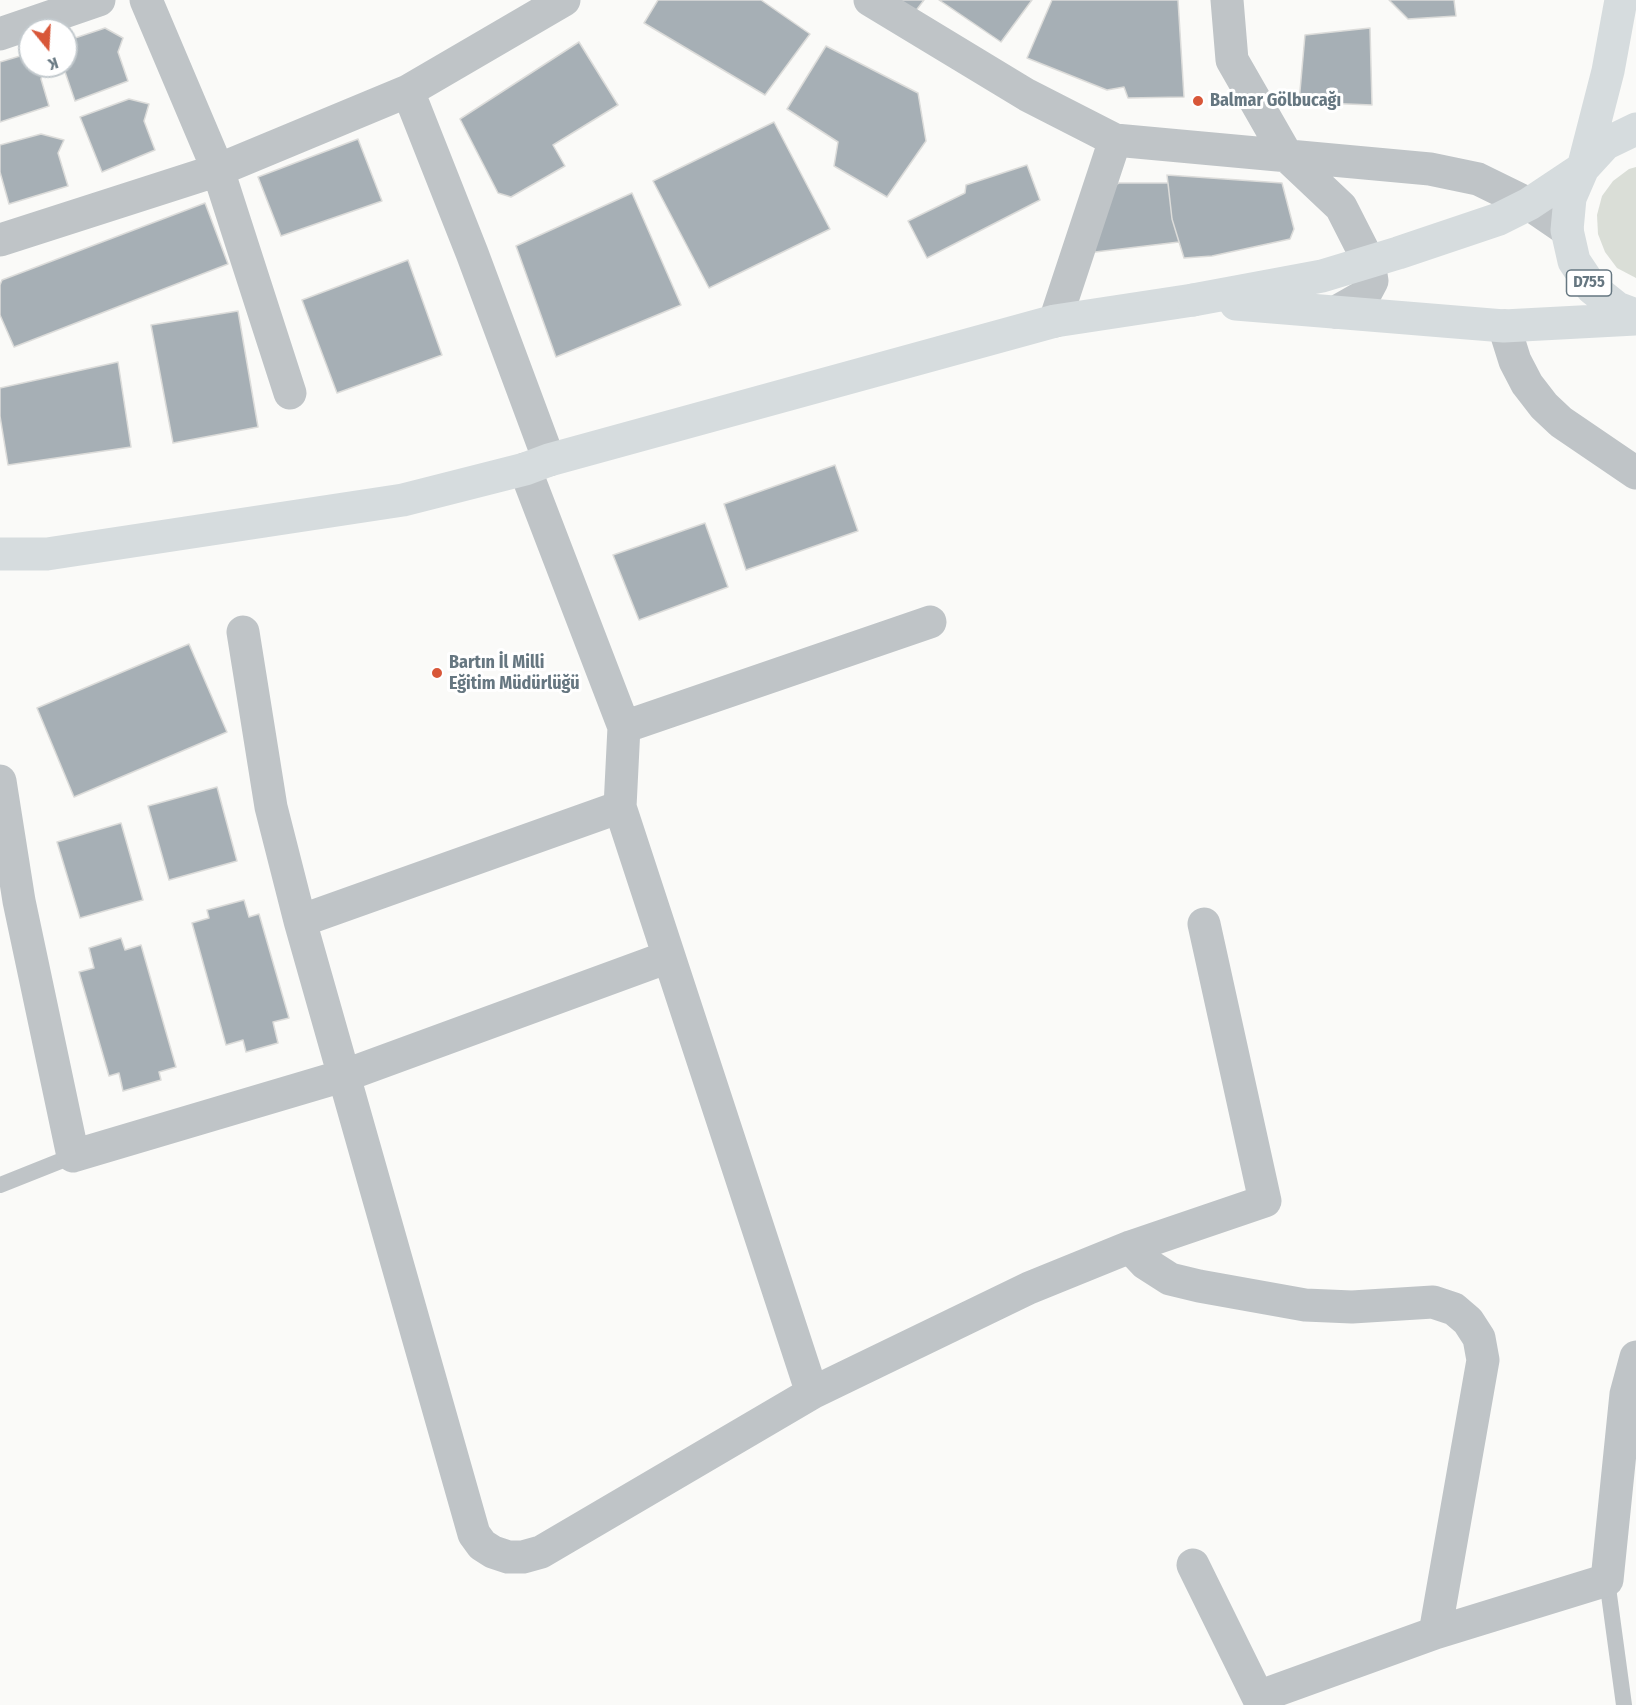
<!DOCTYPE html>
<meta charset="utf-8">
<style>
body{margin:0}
#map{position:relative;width:1636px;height:1705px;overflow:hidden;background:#fafaf8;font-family:"Fira Sans Condensed",sans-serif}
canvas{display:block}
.north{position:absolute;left:18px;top:18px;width:60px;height:60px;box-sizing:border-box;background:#fff;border:2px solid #c2c9cd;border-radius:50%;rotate:162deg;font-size:16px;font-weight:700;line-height:24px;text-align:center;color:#667781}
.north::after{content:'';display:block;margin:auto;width:21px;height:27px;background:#d85739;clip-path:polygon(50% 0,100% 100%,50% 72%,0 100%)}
</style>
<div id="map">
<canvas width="1636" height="1705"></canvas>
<div class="north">K</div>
</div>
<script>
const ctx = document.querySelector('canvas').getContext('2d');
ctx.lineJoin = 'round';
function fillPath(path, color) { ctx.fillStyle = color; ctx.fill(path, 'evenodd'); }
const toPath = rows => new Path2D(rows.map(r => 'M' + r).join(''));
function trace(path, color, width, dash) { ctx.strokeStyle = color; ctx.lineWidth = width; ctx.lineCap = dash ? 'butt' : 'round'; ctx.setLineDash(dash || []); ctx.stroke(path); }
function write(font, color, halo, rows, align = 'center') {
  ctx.font = font + ' "Fira Sans Condensed",sans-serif'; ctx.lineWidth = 6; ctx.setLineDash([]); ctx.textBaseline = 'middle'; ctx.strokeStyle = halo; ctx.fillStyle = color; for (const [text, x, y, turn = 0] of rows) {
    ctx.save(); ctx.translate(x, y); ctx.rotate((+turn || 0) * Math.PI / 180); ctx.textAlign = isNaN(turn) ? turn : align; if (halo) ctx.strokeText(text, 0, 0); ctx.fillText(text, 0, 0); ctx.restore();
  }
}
const green = toPath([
 [1636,167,1636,278,1617,268,1605,252,1598,234,1597,215,1602,196,1613,181,1629,169]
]);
const building = toPath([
 [658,0,761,0,810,34,765,95,644,23,658,0],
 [888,0,924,0,911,17,888,0],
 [939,0,1032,0,1001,42,939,0],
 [1052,0,1178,0,1184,97,1128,98,1124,87,1107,90,1027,58,1052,0],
 [1389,0,1454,0,1456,16,1408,19,1389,0],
 [105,28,123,38,118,52,128,81,75,101,63,66,66,66,66,41,105,28],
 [1370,28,1372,105,1299,102,1305,35,1370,28],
 [579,42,618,105,553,145,565,166,511,197,498,193,460,119,579,42],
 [826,46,918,93,926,141,887,197,834,166,838,142,787,109,826,46],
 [30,53,30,66,45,66,41,79,49,106,0,122,0,62,30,53],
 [129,99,149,104,144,121,155,150,102,172,80,117,129,99],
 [774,122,830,229,709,288,653,181,774,122],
 [41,134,64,140,58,153,68,186,9,204,0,172,0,145,41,134],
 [358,139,382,201,281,236,258,177,358,139],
 [1027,165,1040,200,927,258,908,221,965,193,966,185,1027,165],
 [1167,175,1282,183,1294,229,1290,239,1212,256,1184,258,1172,219,1167,175],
 [1119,183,1168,183,1172,219,1179,242,1095,252,1080,202,1119,183],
 [632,193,681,305,556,357,516,246,632,193],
 [205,203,228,264,14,347,0,315,0,285,2,280,205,203],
 [408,260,442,355,337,393,302,300,408,260],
 [238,311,258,427,173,443,151,325,238,311],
 [118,362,131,447,8,465,0,416,0,388,118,362],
 [835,465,858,531,746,570,724,504,835,465],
 [705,523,728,587,639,620,613,555,705,523],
 [189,644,227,732,74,797,37,708,189,644],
 [217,787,237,861,169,880,148,806,217,787],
 [121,823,143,900,80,918,57,842,121,823],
 [244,900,249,917,259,914,289,1018,273,1022,278,1043,246,1052,243,1040,226,1045,192,923,209,918,207,910,244,900],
 [121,938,125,950,141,945,176,1067,159,1072,161,1080,123,1091,119,1073,109,1076,79,972,94,968,89,948,121,938]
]);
const lane = toPath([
 [0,1185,73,1156],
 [1607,1580,1624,1705]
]);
const street = toPath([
 [146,0,218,170,290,393],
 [870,0,1027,95,1115,140,1430,169,1478,179,1529,204,1567,230],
 [1227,0,1232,60,1287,156,1341,207,1369,262,1372,281,1364,296,1336,312],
 [0,34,99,0],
 [408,91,472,253,549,460],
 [0,240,218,170,408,91,564,0],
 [1055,321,1115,140],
 [1504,326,1515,361,1527,384,1544,406,1561,422,1636,473],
 [243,632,271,807,300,921,474,1534,482,1545,493,1552,508,1557,523,1557,541,1552,812,1393],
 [624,727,930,622],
 [0,781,19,901,73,1156,346,1075,668,957],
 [620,807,812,1393,1029,1288,1130,1247,1265,1201,1204,924],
 [300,921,620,807,624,727,525,469],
 [1130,1247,1145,1263,1170,1279,1199,1286,1305,1305,1352,1307,1433,1302,1454,1309,1468,1321,1479,1338,1483,1360,1435,1633,1607,1580,1626,1394,1636,1357],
 [1193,1565,1258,1697,1435,1633]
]);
const primary = toPath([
 [0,554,47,554,403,500,525,469,549,460,1055,321,1193,300]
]);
const highway = toPath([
 [1621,0,1608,71,1583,168,1570,198,1567,230,1574,261,1592,288,1617,308,1636,315],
 [1193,300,1322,276,1398,253,1499,219,1529,204,1583,168,1605,144,1636,129],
 [1236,304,1504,326,1636,319]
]);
const markers = [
 [1198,101,6,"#d85739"],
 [437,673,6,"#d85739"]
];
const shields = [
 [1589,283,45]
];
const shieldNames = [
 ["D755",1589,283]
];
const poiNames = [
 ["Balmar Gölbucağı",1210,101],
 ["Bartın İl Milli",449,663],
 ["Eğitim Müdürlüğü",449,684]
];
fillPath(green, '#daded7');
fillPath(building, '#a6afb5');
trace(building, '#dcdcda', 1.5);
trace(lane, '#bfc4c7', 16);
trace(street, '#bfc4c7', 33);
trace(primary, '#d6dcde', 33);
trace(highway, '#d6dcde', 33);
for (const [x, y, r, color] of markers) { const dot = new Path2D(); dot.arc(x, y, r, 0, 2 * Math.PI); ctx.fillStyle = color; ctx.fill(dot); trace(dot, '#fff', 2); }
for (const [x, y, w] of shields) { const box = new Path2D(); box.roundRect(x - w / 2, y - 13, w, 26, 4.5); ctx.fillStyle = '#fff'; ctx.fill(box); trace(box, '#667781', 1.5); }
write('bold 16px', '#667781', null, shieldNames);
write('bold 18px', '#667781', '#fff', poiNames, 'left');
</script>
